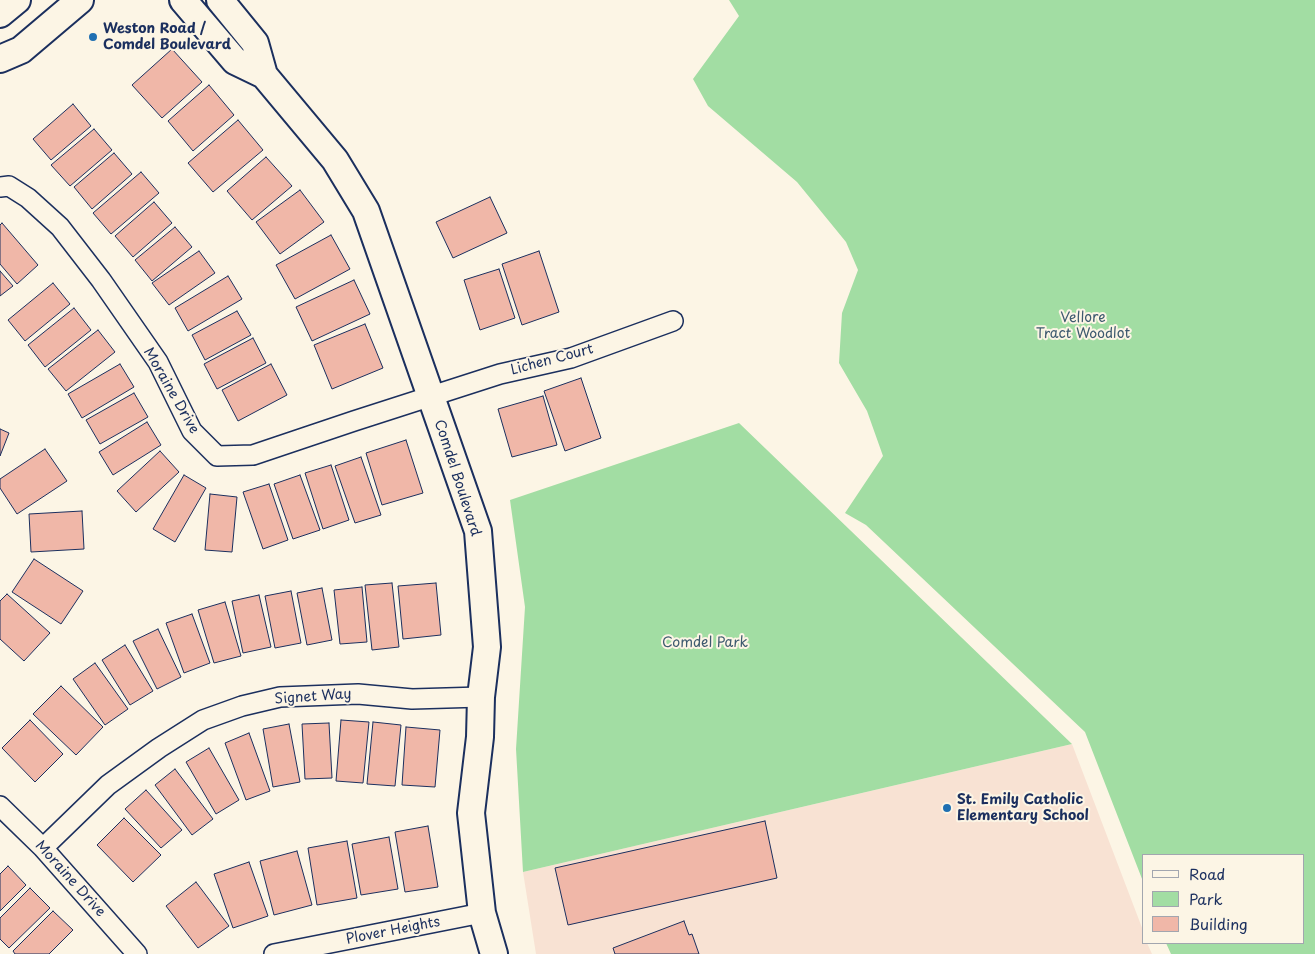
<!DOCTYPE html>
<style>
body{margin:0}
#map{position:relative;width:1315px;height:954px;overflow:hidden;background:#fcf5e5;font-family:"Playpen Sans",sans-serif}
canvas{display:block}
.legend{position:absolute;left:1142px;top:854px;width:162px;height:90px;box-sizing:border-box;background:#fcf5e5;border:1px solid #a2a6af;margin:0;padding:6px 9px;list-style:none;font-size:15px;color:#1b2f5e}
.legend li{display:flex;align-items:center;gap:10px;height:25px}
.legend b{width:25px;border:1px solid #a2a6af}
</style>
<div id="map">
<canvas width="1315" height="954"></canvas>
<ul class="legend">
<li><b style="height:6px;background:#fcf5e5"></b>Road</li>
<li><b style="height:14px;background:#a2dda3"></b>Park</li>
<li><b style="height:14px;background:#f0b7a8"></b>Building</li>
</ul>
</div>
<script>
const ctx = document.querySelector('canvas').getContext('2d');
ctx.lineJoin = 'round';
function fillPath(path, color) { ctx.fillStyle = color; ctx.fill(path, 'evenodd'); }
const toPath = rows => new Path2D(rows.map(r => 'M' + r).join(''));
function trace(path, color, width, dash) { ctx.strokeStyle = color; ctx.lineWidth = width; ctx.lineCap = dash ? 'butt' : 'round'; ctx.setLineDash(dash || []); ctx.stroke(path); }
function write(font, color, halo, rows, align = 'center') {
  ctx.font = font + ' "Playpen Sans",sans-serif'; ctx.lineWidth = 4; ctx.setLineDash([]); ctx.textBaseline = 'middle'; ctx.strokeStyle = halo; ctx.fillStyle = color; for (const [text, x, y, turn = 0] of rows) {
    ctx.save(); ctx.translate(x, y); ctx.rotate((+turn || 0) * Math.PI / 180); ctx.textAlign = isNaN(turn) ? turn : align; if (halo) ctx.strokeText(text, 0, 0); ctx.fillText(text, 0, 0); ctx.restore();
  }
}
const built = toPath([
 [1072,744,1144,933,1144,943,1147,943,1152,954,536,954,523,872]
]);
const green = toPath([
 [729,0,1315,0,1315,954,1171,954,1166,943,1304,943,1304,855,1144,855,1144,884,1085,732,866,525,845,513,883,456,867,411,839,363,842,313,858,270,846,242,797,182,708,106,693,79,739,16],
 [739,423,1072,744,523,872,516,749,525,607,510,500]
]);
const building = toPath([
 [172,49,202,82,162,118,132,85,172,49],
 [209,85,234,115,193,151,168,121,209,85],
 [73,104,91,126,51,160,33,139,73,104],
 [238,120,263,150,213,192,188,163,238,120],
 [94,129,112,150,70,186,51,165,94,129],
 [114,153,132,174,92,209,74,187,114,153],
 [266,157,292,186,252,220,227,191,266,157],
 [141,172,159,193,111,234,93,213,141,172],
 [300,190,324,222,280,254,256,222,300,190],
 [490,197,507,233,453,258,436,222,490,197],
 [154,202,172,223,133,257,115,236,154,202],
 [2,223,38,265,17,284,0,264,0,225,2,223],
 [175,227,192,247,152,281,135,260,175,227],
 [331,235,350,269,295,299,276,265,331,235],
 [199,251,215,273,169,305,152,283,199,251],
 [539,251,559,312,522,325,502,264,539,251],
 [499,269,515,318,480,330,464,280,499,269],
 [0,271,13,286,0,296,0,271],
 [228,276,242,299,188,331,175,308,228,276],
 [354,280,370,314,312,341,296,307,354,280],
 [53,283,70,304,25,341,8,320,53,283],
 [74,308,91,330,45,367,28,345,74,308],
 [237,311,251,335,205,360,192,335,237,311],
 [365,324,383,368,332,389,314,345,365,324],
 [98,330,115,352,66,391,48,369,98,330],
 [253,338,266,363,217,389,204,364,253,338],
 [120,364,134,387,82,418,68,394,120,364],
 [271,364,287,395,238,421,222,390,271,364],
 [581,378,601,438,565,451,544,391,581,378],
 [134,393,148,417,100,444,86,420,134,393],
 [543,396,557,445,512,457,498,409,543,396],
 [147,422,161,445,113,475,99,452,147,422],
 [0,429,9,433,0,456,0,429],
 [406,440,423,493,382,505,366,453,406,440],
 [45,449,67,481,17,514,0,488,0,479,45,449],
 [160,451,179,472,136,512,117,491,160,451],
 [361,457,381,515,355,523,335,466,361,457],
 [331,465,349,520,323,529,305,473,331,465],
 [184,475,206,488,175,542,153,529,184,475],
 [300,475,320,530,293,539,274,484,300,475],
 [269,484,288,540,263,549,243,492,269,484],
 [210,494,237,497,232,552,205,550,210,494],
 [82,511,84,549,31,552,29,514,82,511],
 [34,559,83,591,61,624,12,592,34,559],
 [392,583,399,647,372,650,365,585,392,583],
 [436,583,441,635,403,639,398,586,436,583],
 [362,587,367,642,340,644,334,590,362,587],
 [322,588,332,640,307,645,297,593,322,588],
 [291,591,301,643,275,648,265,596,291,591],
 [7,594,50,633,24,661,0,639,0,601,7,594],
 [259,595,271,647,243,653,232,601,259,595],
 [225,602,241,656,214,663,198,610,225,602],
 [192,614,210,663,184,673,166,623,192,614],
 [158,629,181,677,157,689,133,641,158,629],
 [125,645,153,691,130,705,102,660,125,645],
 [95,663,128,709,105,725,73,679,95,663],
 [61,686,103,727,76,755,33,714,61,686],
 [30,720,63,754,35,782,2,748,30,720],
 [341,720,369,722,363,783,336,781,341,720],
 [373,722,401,725,395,786,367,784,373,722],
 [329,723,332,778,305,779,302,724,329,723],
 [289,724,300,782,273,787,263,729,289,724],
 [406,727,440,730,435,787,402,785,406,727],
 [249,733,270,791,246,800,225,743,249,733],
 [209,748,239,800,216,814,186,762,209,748],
 [175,769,213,819,192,835,155,785,175,769],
 [146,790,182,830,161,848,125,809,146,790],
 [124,818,161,855,133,882,97,845,124,818],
 [765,821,777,878,568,925,555,868,765,821],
 [428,826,438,887,405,892,395,832,428,826],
 [389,837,398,889,361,895,352,844,389,837],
 [347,841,357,898,317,905,308,848,347,841],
 [297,851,312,905,274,915,260,861,297,851],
 [249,862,268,916,233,928,214,874,249,862],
 [8,866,26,885,0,911,0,874,8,866],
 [196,882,229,926,198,948,166,906,196,882],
 [30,888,50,908,9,948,0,939,0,918,30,888],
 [53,911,73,930,49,954,15,954,13,951,53,911],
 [684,921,689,935,692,934,699,954,615,954,613,948,684,921]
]);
const street = toPath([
 [0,187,9,186,28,198,60,227,101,280,158,362,192,431,217,456,253,455,354,421,500,374,571,358,673,321],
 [0,806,43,848,137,954],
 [43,848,108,785,159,748,203,720,242,706,280,697,358,694,412,699,481,697],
 [274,954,482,913]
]);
const secondary = toPath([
 [183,0,235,61,264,75,335,160,366,211,478,531,487,647,481,697,480,737,471,813,482,913,494,954],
 [220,0,255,43,264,75],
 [0,14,17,0],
 [0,59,21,50,80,0]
]);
const markers = [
 [93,37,5,"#1f6fb2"],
 [947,808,5,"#1f6fb2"]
];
const poiNames = [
 ["Weston Road /",103,29],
 ["Comdel Boulevard",103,45],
 ["St. Emily Catholic",957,800],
 ["Elementary School",957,816]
];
const parkNames = [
 ["Vellore",1083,318],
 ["Tract Woodlot",1083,334],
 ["Comdel Park",705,643]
];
const streetNames = [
 ["Lichen Court",552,360,-15],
 ["Moraine Drive",171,391,60],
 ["Comdel Boulevard",457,478,72],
 ["Signet Way",313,697,-4],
 ["Moraine Drive",70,879,48],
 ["Plover Heights",393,931,-11]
];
fillPath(built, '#f8e2d3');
fillPath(green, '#a2dda3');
fillPath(building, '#f0b7a8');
trace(building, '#1b2f5e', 1);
trace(street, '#1b2f5e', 22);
trace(secondary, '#1b2f5e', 30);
trace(street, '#fcf5e5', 19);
trace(secondary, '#fcf5e5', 26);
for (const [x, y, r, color] of markers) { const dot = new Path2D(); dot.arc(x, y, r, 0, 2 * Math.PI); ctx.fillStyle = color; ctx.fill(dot); trace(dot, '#fcf5e5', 2); }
write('bold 14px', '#1b2f5e', '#fcf5e5', poiNames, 'left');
write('14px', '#3d5a6f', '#fcf5e5', parkNames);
write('14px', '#1b2f5e', '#fcf5e5', streetNames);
</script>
